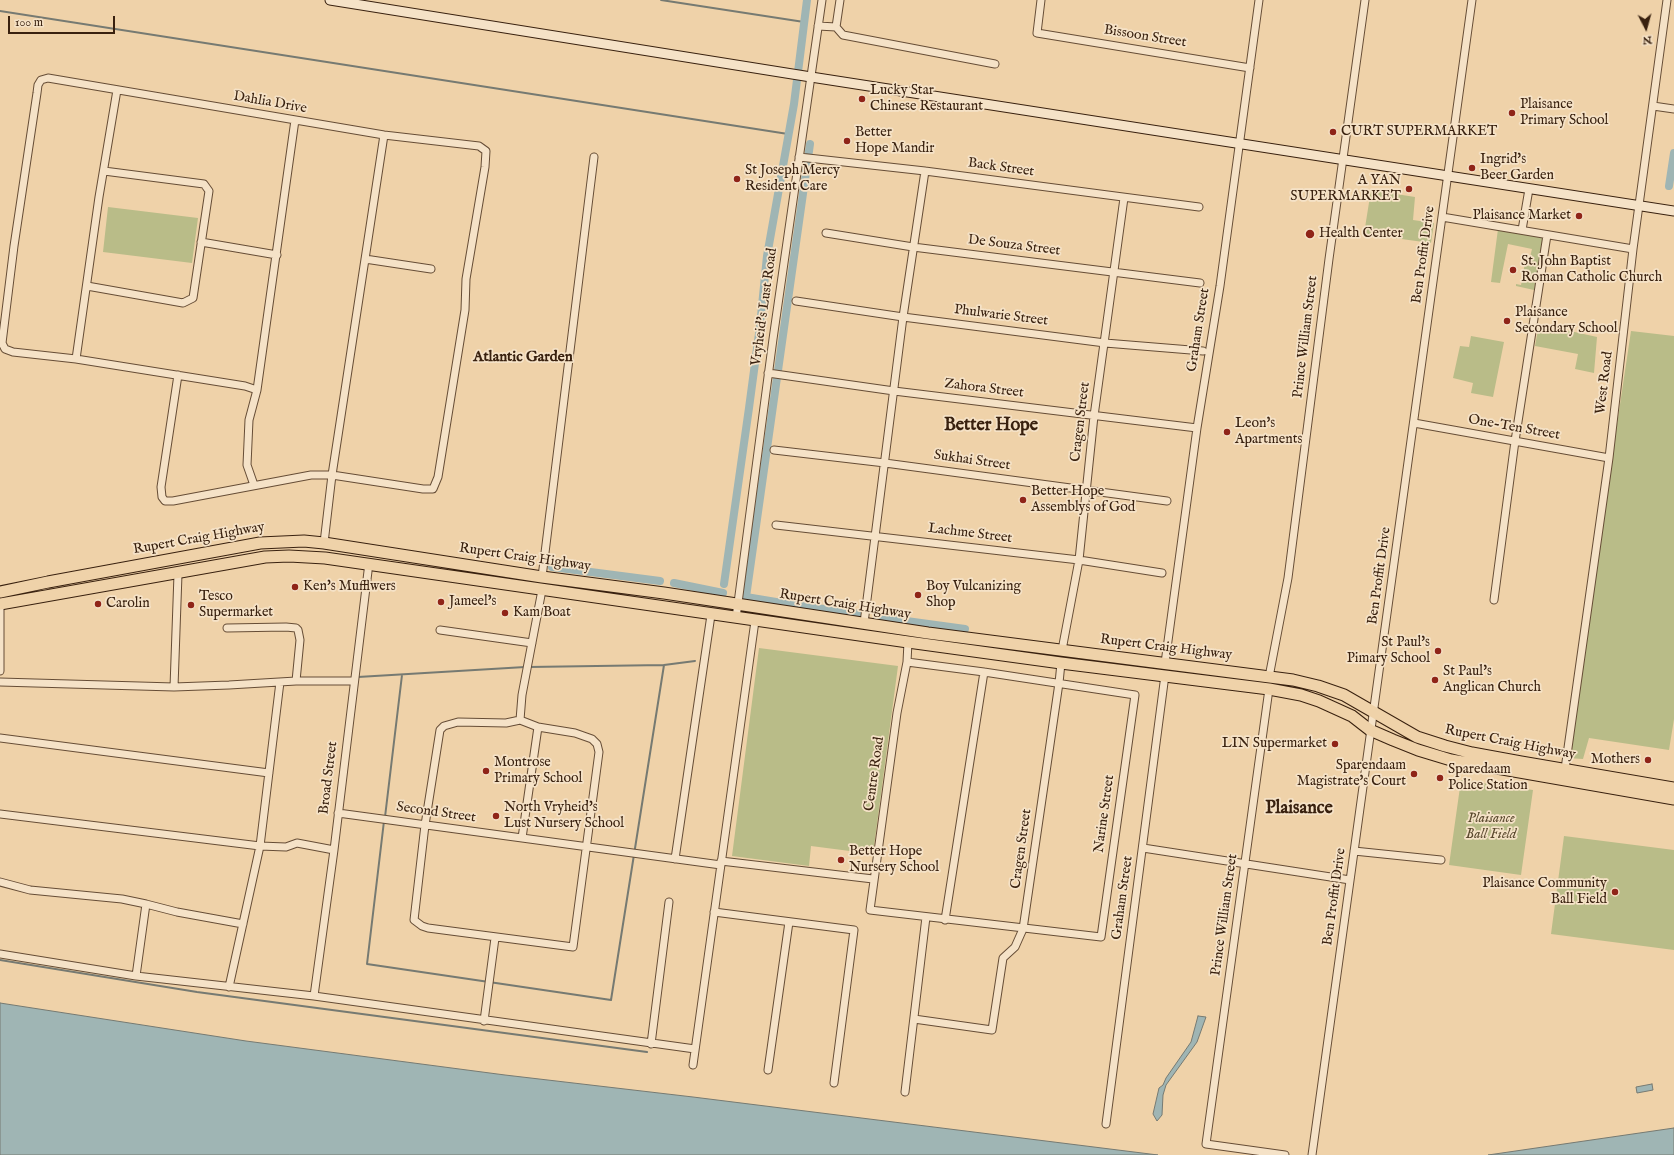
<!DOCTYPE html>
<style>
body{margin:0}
#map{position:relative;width:1674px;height:1155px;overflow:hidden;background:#efd2a9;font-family:"IM FELL English",serif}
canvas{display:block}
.north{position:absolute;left:1626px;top:8px;width:40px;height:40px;-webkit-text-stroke:3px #f5e2c7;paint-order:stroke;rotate:174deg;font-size:11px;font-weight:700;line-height:16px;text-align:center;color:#39210f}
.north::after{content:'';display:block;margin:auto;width:14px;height:18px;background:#39210f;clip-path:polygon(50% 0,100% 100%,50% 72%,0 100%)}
.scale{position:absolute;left:8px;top:16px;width:107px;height:18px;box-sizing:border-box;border:2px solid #39210f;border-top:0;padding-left:5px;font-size:12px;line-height:14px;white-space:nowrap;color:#39210f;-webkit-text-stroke:3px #f5e2c7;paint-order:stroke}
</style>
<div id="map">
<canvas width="1674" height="1155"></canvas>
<div class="north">N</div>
<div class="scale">100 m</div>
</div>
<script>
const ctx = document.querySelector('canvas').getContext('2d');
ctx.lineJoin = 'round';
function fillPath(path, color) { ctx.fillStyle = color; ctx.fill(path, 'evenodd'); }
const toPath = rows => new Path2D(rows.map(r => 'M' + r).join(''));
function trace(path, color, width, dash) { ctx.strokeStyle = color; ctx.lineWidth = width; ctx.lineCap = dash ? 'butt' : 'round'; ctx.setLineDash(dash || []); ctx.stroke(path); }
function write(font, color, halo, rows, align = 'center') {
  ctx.font = font + ' "IM FELL English",serif'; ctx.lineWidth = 3.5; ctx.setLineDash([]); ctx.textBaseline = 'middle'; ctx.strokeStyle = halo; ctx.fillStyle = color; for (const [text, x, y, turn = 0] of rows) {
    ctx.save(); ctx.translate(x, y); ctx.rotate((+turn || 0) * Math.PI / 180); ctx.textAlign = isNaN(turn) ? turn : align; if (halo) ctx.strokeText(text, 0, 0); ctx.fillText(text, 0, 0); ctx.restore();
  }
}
const green = toPath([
 [1371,190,1415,197,1413,220,1434,223,1431,243,1364,234],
 [108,207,198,218,192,263,103,252],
 [1498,229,1543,236,1534,290,1516,286,1516,284,1521,285,1526,257,1530,257,1532,249,1508,244,1500,283,1491,282],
 [1539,324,1597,337,1594,373,1575,369,1578,354,1535,346],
 [1631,331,1674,336,1674,719,1669,750,1589,738,1583,759,1567,758],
 [1471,336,1504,342,1493,397,1471,393,1473,383,1453,378,1460,346,1469,347],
 [759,648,898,666,873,854,811,846,809,866,732,856],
 [1461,780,1533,790,1521,875,1449,865],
 [1564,836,1674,850,1674,950,1551,934]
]);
const water = toPath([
 [0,1003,246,1041,505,1075,693,1097,1158,1155,0,1155,0,1003],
 [1198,1016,1206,1017,1197,1042,1166,1085,1163,1095,1162,1115,1157,1121,1153,1114,1159,1088,1163,1085,1166,1078,1191,1042,1198,1016],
 [1652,1084,1653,1090,1637,1093,1636,1087,1652,1084],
 [1674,1128,1674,1155,1488,1155,1674,1128]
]);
const stream = toPath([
 [661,0,804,22],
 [0,11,788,134],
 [664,665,695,661],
 [358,677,525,667],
 [385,817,402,675],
 [384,821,367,964,611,1000,664,665,529,667],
 [0,960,197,992,647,1052]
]);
const canal = toPath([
 [810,144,746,597,782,603,859,614],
 [1669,186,1674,153],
 [552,567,660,581],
 [674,583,723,593],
 [724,584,749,408,760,326,767,256,794,104,807,0],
 [877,617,965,629]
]);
const minor = toPath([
 [1041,0,1037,33,1250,68],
 [818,26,836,27,843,35,995,64],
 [836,27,840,0],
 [1653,106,1674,109],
 [799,157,925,171,1199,207],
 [1442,217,1633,249],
 [1522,230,1529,189],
 [826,233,913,247,1200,283],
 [201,242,277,255],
 [365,259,431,269],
 [87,286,183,303,193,298,209,191,204,184,104,171],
 [796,301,903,317,1105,343,1203,351],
 [76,359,99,197,117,90],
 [768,373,894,391,1197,428],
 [178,375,161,487,162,497,165,501,173,501,311,475,332,475,423,489,433,489,438,477,465,310,466,279,485,167,486,151,479,146,384,135,48,78,41,80,38,85,37,93,14,246,2,343,5,349,13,352,76,359,245,386,257,390],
 [1414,423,1609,458],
 [774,450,885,463,1167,501],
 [254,485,247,465,249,420,257,390,295,120],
 [776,525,1079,560,1162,573],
 [324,543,332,475,384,135],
 [542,577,594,157],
 [1494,600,1515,441,1547,235],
 [736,618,773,339,822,0],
 [864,623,903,317,925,171],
 [227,628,286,627,296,628,298,630,300,640,296,681],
 [440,630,532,643],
 [1062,650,1079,560,1094,416,1124,198],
 [907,662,984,672,1135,695,1101,937,870,910,897,713,907,662,908,642],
 [1165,663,1197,428,1220,286,1259,0],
 [0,671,0,604],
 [1269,677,1288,578,1329,259,1365,0],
 [0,682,174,687,229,685,296,681,354,681],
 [174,687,178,574],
 [1269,689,1206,1144,1285,1155],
 [520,720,538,727,575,733,592,739,597,744,599,752,573,947,428,928,422,926,414,920,425,825,440,730,444,726,458,722,506,723,520,720],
 [520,720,522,695,542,590],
 [0,738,269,773],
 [1565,769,1609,458,1633,249,1667,0],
 [338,813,721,865],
 [0,814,260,846,286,847,297,843,334,850],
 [522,838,538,727],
 [1143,848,1350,880],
 [1354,851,1441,860],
 [675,859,711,615],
 [721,861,873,879],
 [0,882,30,890,122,899,146,904,177,912,243,924],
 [714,912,854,930,834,1083],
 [945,920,984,672],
 [0,954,136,976,314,996,695,1049],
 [136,976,146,904],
 [229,987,260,846,280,682],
 [314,996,334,850,369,563],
 [914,1019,992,1030,1003,958,1015,947,1023,929,1059,683,1061,663],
 [484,1021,495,938],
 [651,1044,669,902],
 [693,1065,755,621],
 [768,1070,789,922],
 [905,1092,926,917],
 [1106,1124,1165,675],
 [1312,1155,1472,0]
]);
const secondary = toPath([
 [330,0,811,77,1674,211]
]);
const primary = toPath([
 [0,592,48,582,260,543,304,541,324,543,542,577,664,593,928,633,1293,680,1318,686,1344,695,1417,737,1445,746,1472,753,1521,762,1674,788],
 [0,604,265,557,289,556,325,558,908,642,1061,663,1269,689,1301,695,1319,701,1352,716,1370,730,1393,740,1418,750,1451,760,1674,799]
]);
const markers = [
 [862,99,4,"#8f2418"],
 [1512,113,4,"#8f2418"],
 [1333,132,4,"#8f2418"],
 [847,141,4,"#8f2418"],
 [1472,168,4,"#8f2418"],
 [737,179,4,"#8f2418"],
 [1409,189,4,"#8f2418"],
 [1579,216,4,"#8f2418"],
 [1310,234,5,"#8f2418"],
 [1513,270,4,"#8f2418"],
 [1507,321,4,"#8f2418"],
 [1227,432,4,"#8f2418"],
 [1023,500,4,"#8f2418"],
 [295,587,4,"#8f2418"],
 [918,595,4,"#8f2418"],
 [441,602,4,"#8f2418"],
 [98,604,4,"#8f2418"],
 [191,605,4,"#8f2418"],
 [505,613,4,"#8f2418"],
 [1438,651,4,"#8f2418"],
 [1435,680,4,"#8f2418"],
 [1335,744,4,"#8f2418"],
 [1648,760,4,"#8f2418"],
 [486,771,4,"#8f2418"],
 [1414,774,4,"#8f2418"],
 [1440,778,4,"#8f2418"],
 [496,816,4,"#8f2418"],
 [841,860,4,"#8f2418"],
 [1615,892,4,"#8f2418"]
];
const streetNames = [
 ["Bissoon Street",1145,37,9],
 ["Dahlia Drive",270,103,10],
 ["Back Street",1001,168,8],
 ["De Souza Street",1014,246,7],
 ["Ben Proffit Drive",1424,255,-82],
 ["Vryheid's Lust Road",765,307,-82],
 ["Phulwarie Street",1001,316,7],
 ["Graham Street",1199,330,-81],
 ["Prince William Street",1306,337,-83],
 ["West Road",1605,383,-83],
 ["Zahora Street",984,389,7],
 ["Cragen Street",1081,422,-83],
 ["One-Ten Street",1514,428,10],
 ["Sukhai Street",972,461,8],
 ["Lachme Street",970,534,7],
 ["Rupert Craig Highway",199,539,-10],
 ["Rupert Craig Highway",525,558,8],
 ["Ben Proffit Drive",1380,576,-82],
 ["Rupert Craig Highway",845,605,9],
 ["Rupert Craig Highway",1166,648,7],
 ["Rupert Craig Highway",1510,743,11],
 ["Centre Road",875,774,-82],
 ["Broad Street",329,778,-83],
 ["Second Street",436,813,8],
 ["Narine Street",1105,814,-82],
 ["Cragen Street",1022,849,-82],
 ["Ben Proffit Drive",1335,897,-82],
 ["Graham Street",1123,898,-82],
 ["Prince William Street",1225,915,-82]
];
const poiNames = [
 ["Lucky Star",870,91],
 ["Chinese Restaurant",870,107],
 ["Plaisance",1520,105],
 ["Primary School",1520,121],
 ["CURT SUPERMARKET",1341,132],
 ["Better",855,133],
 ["Hope Mandir",855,149],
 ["Ingrid's",1480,160],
 ["Beer Garden",1480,176],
 ["St Joseph Mercy",745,171],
 ["Resident Care",745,187],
 ["A YAN",1401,181,"right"],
 ["SUPERMARKET",1401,197,"right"],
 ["Plaisance Market",1571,216,"right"],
 ["Health Center",1319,234],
 ["St. John Baptist",1521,262],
 ["Roman Catholic Church",1521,278],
 ["Plaisance",1515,313],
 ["Secondary School",1515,329],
 ["Leon's",1235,424],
 ["Apartments",1235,440],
 ["Better Hope",1031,492],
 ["Assemblys of God",1031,508],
 ["Ken's Mufflwers",303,587],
 ["Boy Vulcanizing",926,587],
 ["Shop",926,603],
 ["Tesco",199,597],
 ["Supermarket",199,613],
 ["Jameel's",449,602],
 ["Carolin",106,604],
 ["Kam Boat",513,613],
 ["St Paul's",1430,643,"right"],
 ["Pimary School",1430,659,"right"],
 ["St Paul's",1443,672],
 ["Anglican Church",1443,688],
 ["LIN Supermarket",1327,744,"right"],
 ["Mothers",1640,760,"right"],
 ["Montrose",494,763],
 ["Primary School",494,779],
 ["Sparendaam",1406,766,"right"],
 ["Magistrate's Court",1406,782,"right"],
 ["Sparedaam",1448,770],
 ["Police Station",1448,786],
 ["North Vryheid's",504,808],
 ["Lust Nursery School",504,824],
 ["Better Hope",849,852],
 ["Nursery School",849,868],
 ["Plaisance Community",1607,884,"right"],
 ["Ball Field",1607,900,"right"]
];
const parkNames = [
 ["Plaisance",1491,819],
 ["Ball Field",1491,835]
];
const neighbourhoodNames = [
 ["Atlantic Garden",523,358]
];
const districtNames = [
 ["Better Hope",991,426],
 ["Plaisance",1299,809]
];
fillPath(green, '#b9bc88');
fillPath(water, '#9fb5b4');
trace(water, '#767a72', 1);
trace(stream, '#767a72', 2);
trace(canal, '#9fb5b4', 8);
trace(minor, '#664d36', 9);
trace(secondary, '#39210f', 11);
trace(primary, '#39210f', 13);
trace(minor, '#f5e2c7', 7);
trace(secondary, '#f5e2c7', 9);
trace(primary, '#efd2a9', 11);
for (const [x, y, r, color] of markers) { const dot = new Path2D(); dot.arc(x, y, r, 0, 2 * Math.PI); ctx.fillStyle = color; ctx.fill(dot); trace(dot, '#f5e2c7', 1.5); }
write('14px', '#39210f', '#f5e2c7', streetNames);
write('14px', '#39210f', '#f5e2c7', poiNames, 'left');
write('italic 14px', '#59482d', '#f5e2c7', parkNames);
write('bold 15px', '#39210f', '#f5e2c7', neighbourhoodNames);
write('bold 18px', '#39210f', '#f5e2c7', districtNames);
</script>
